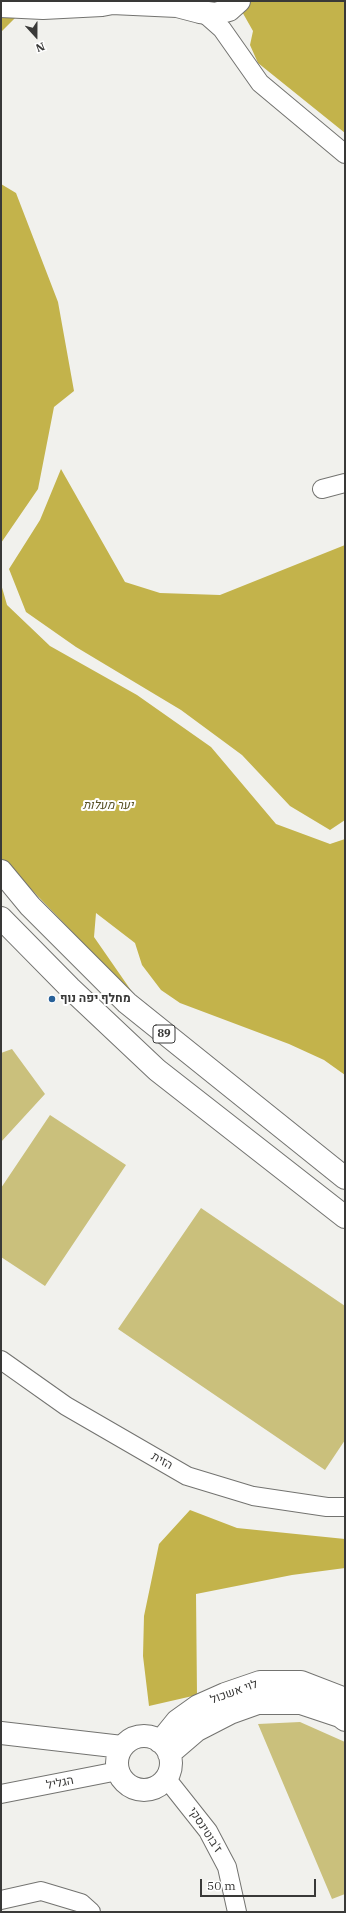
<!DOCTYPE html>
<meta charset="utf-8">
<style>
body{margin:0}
#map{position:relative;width:346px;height:1913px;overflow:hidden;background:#f1f1ed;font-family:"IBM Plex Serif",serif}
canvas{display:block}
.frame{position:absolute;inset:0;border:2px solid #393938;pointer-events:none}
.north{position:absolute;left:16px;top:16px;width:40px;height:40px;-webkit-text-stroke:3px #fff;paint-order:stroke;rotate:159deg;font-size:11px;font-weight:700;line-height:16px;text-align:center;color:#393938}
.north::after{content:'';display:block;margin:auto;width:14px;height:18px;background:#393938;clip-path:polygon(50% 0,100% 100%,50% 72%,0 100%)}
.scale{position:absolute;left:200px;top:1879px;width:116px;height:18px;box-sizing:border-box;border:2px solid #393938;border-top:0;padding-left:5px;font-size:12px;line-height:14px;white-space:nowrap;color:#393938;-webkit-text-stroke:3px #fff;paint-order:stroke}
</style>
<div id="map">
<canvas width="346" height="1913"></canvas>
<div class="frame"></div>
<div class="north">N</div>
<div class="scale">50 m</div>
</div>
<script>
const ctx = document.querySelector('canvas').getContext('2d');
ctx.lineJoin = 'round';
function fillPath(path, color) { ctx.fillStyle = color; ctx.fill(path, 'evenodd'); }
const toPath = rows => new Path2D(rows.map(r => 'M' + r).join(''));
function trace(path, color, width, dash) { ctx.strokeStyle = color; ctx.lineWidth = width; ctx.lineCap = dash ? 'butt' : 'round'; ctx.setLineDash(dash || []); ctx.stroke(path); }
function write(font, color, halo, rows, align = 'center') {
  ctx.font = font + ' "IBM Plex Serif",Heebo,serif'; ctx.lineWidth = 4; ctx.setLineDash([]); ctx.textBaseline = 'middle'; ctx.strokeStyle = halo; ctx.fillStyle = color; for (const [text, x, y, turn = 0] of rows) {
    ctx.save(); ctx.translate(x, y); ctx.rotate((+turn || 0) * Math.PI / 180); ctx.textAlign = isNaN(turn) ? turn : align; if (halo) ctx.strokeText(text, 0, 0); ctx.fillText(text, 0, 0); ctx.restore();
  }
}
const green = toPath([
 [12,1049,45,1094,1,1142,1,1053],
 [50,1115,126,1165,45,1286,1,1257,1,1188],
 [201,1208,345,1306,345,1440,325,1470,118,1329],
 [300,1722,345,1742,345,1894,332,1899,258,1724]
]);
const forest = toPath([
 [236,1,345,1,345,133,258,63,250,45,253,31],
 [1,18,15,18,1,32],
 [1,184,16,193,58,302,74,391,54,407,38,489,1,543],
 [61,469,125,582,160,593,220,595,345,545,345,820,330,830,290,806,242,755,181,710,76,647,26,612,9,569,40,520],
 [1,584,7,605,50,646,137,695,211,747,276,824,330,844,345,839,345,1075,324,1060,289,1044,180,1003,161,990,142,965,135,943,96,913,94,937,137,999,1,858],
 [190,1510,237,1528,345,1539,345,1568,292,1575,196,1594,197,1695,149,1706,143,1656,144,1616,159,1544]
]);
const street = toPath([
 [205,14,222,29,260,83,345,154],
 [322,489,345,483],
 [1,1360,66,1406,187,1476,253,1496,327,1507,345,1507],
 [166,1778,208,1831,227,1867,237,1912],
 [1,1794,118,1771],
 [1,1900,41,1891,81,1903,91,1912]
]);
const secondary = toPath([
 [112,3,177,6,200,12],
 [189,4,200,12,215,14,229,10,239,1],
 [1,6,43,8,102,5,123,1],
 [1,1733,122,1747],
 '117 1763a27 27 0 1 1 54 0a27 27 0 1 1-54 0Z',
 [160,1742,177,1721,198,1706,225,1694,260,1682,301,1682,345,1699],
 [169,1754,197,1730,230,1713,258,1703,301,1703,340,1716,345,1720]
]);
const highway = toPath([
 [1,871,30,906,127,1003,345,1178],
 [1,918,70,988,157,1070,345,1217]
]);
const markers = [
 [52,999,4,"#276098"]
];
const shields = [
 [164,1034,22]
];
const shieldNames = [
 ["89",164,1034]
];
const parkNames = [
 ["יער מעלות",108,806]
];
const poiNames = [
 ["מחלף יפה נוף",60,999]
];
const streetNames = [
 ["הזית",162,1461,30],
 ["לוי אשכול",234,1692,-20],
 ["הגליל",60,1783,-11],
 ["ז'בוטינסקי",205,1830,57]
];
fillPath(green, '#cac07c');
fillPath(forest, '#c3b34b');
trace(street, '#737370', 20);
trace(secondary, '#737370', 24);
trace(highway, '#737370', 24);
trace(street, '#fff', 18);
trace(secondary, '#fff', 22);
trace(highway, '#fff', 22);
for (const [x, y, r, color] of markers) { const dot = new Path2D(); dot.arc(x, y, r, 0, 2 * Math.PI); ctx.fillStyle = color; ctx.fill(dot); trace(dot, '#fff', 1.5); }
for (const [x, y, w] of shields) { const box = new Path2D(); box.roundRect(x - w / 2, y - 9, w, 18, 3); ctx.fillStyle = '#fff'; ctx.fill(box); trace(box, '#393938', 1); }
write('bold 11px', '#393938', null, shieldNames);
write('italic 12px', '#585126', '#fff', parkNames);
write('bold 12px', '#393938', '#fff', poiNames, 'left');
write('12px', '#393938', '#fff', streetNames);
</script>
